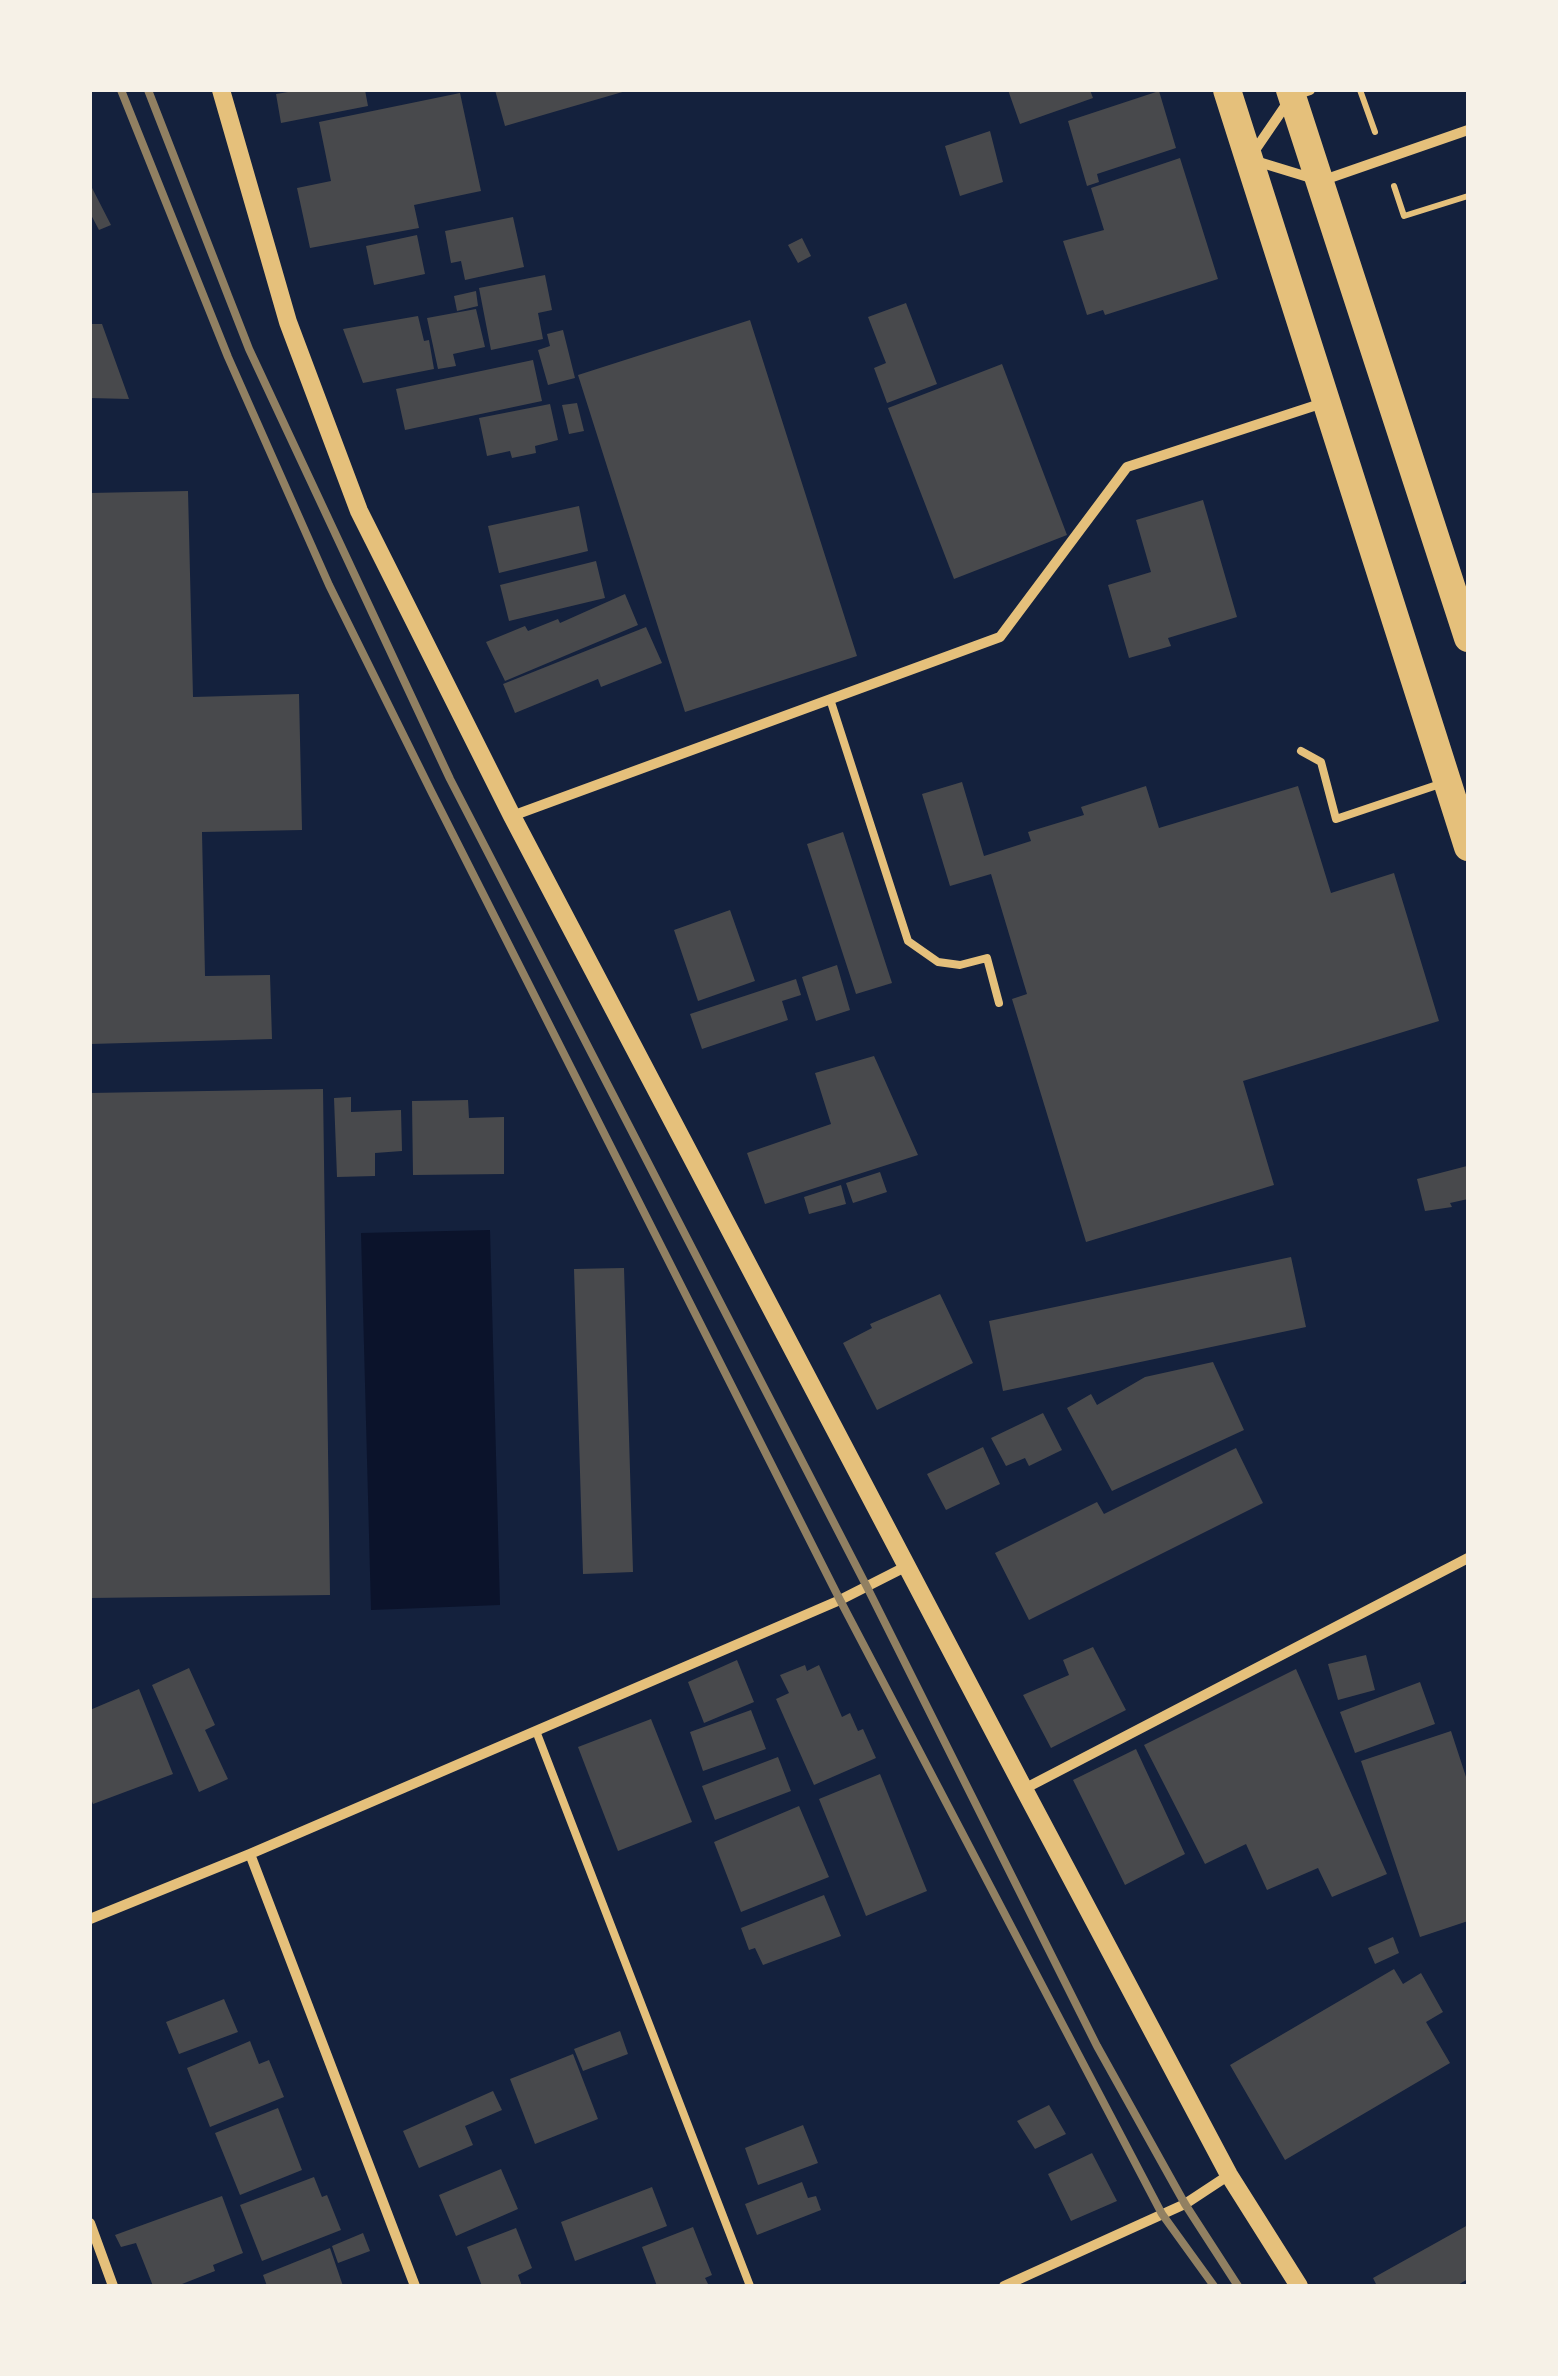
<!DOCTYPE html>
<style>
body{margin:0}
#map{position:relative;width:1558px;height:2376px;overflow:hidden;background:#14213d;font-family:"Space Grotesk",sans-serif}
canvas{display:block}
.frame{position:absolute;inset:0;border:92px solid #f6f1e7;pointer-events:none}
</style>
<div id="map">
<canvas width="1558" height="2376"></canvas>
<div class="frame"></div>
</div>
<script>
const ctx = document.querySelector('canvas').getContext('2d');
ctx.lineJoin = 'round';
function fillPath(path, color) { ctx.fillStyle = color; ctx.fill(path, 'evenodd'); }
const toPath = rows => new Path2D(rows.map(r => 'M' + r).join(''));
function trace(path, color, width, dash) { ctx.strokeStyle = color; ctx.lineWidth = width; ctx.lineCap = dash ? 'butt' : 'round'; ctx.setLineDash(dash || []); ctx.stroke(path); }
const water = toPath([
 [490,1230,500,1605,371,1610,361,1233]
]);
const building = toPath([
 [300,90,365,90,368,106,281,123,276,94],
 [495,90,626,90,626,91,505,126],
 [1008,90,1090,90,1093,98,1020,124],
 [1159,91,1176,148,1097,174,1099,182,1087,186,1068,121],
 [460,93,481,191,414,205,419,228,310,248,297,188,331,181,319,122],
 [990,131,1003,182,960,196,945,146],
 [1180,158,1218,279,1105,315,1103,310,1087,315,1063,241,1104,230,1091,188],
 [90,184,111,225,99,230,90,213],
 [513,217,524,267,465,280,461,261,451,263,445,231],
 [417,235,425,274,374,285,366,246],
 [802,238,811,256,798,263,788,245],
 [545,275,552,310,538,313,543,339,491,350,479,288],
 [476,291,478,306,457,311,454,296],
 [906,303,937,384,887,403,874,368,886,363,868,317],
 [476,309,485,347,453,354,456,366,438,369,427,318],
 [418,316,424,341,429,340,434,369,363,383,343,329],
 [750,320,857,656,685,712,578,375],
 [90,324,102,324,129,399,90,398],
 [563,330,575,378,548,385,538,350,550,346,547,334],
 [533,360,542,401,405,430,396,389],
 [1002,364,1067,535,954,579,888,408],
 [577,403,584,431,569,434,562,405],
 [550,404,558,440,535,446,536,453,512,458,510,451,487,456,479,418],
 [188,491,193,697,299,694,302,830,202,832,205,976,270,975,272,1039,90,1044,90,493],
 [1203,500,1237,617,1168,638,1171,646,1129,658,1108,585,1151,572,1136,520],
 [579,506,588,551,499,573,488,526],
 [596,561,605,598,509,621,500,585],
 [625,594,638,625,505,681,486,642,525,626,528,631,558,619,560,623],
 [646,627,662,663,601,687,598,679,515,713,503,684],
 [962,782,984,856,1031,841,1028,832,1084,815,1081,807,1146,786,1159,828,1298,786,1331,893,1394,873,1439,1021,1243,1081,1274,1185,1086,1242,1012,999,1027,994,991,874,950,886,922,794],
 [843,832,892,983,856,994,807,844],
 [730,910,755,981,698,1001,674,930],
 [837,965,850,1010,816,1021,802,977],
 [796,979,801,995,782,1001,788,1020,702,1049,690,1014],
 [874,1056,918,1155,765,1204,747,1153,831,1124,815,1073],
 [323,1089,330,1595,90,1598,90,1093],
 [351,1097,351,1112,401,1110,402,1151,375,1153,375,1176,337,1177,334,1098],
 [468,1100,469,1118,504,1117,504,1174,413,1175,412,1101],
 [1467,1166,1468,1199,1450,1203,1452,1207,1425,1211,1417,1179],
 [880,1172,887,1192,853,1203,846,1183],
 [841,1185,846,1204,809,1214,804,1197],
 [1291,1257,1306,1327,1003,1391,989,1321],
 [624,1268,633,1572,583,1574,574,1269],
 [940,1294,973,1363,877,1410,843,1343,872,1328,870,1324],
 [1213,1362,1244,1430,1112,1491,1067,1408,1091,1394,1097,1405,1145,1377],
 [1043,1413,1062,1450,1029,1466,1025,1458,1006,1466,991,1438],
 [983,1447,1000,1484,946,1510,927,1474],
 [1236,1448,1263,1503,1029,1620,995,1553,1097,1502,1104,1514],
 [1093,1647,1126,1710,1051,1748,1023,1695,1069,1675,1063,1660],
 [1366,1655,1375,1690,1338,1700,1328,1664],
 [737,1660,754,1702,704,1723,688,1682],
 [805,1665,807,1671,819,1665,842,1717,850,1713,858,1731,863,1729,876,1758,814,1785,776,1699,789,1693,780,1675],
 [189,1668,215,1725,205,1730,228,1779,199,1792,152,1685],
 [1296,1669,1387,1874,1332,1897,1318,1868,1267,1890,1246,1844,1205,1864,1144,1745],
 [1420,1682,1435,1724,1355,1753,1340,1712],
 [139,1689,173,1774,93,1804,90,1797,90,1710],
 [751,1710,766,1749,703,1771,690,1732],
 [651,1719,692,1822,618,1851,578,1747],
 [1451,1731,1468,1783,1468,1921,1420,1937,1361,1761],
 [1136,1749,1185,1854,1125,1885,1073,1780],
 [778,1757,791,1791,715,1820,702,1786],
 [880,1774,927,1891,866,1916,819,1799],
 [799,1806,829,1877,741,1912,714,1842],
 [824,1895,841,1936,763,1965,755,1948,749,1950,741,1928],
 [1393,1937,1399,1953,1375,1964,1368,1948],
 [1394,1969,1403,1984,1421,1973,1443,2012,1426,2022,1450,2063,1285,2160,1230,2065],
 [224,1999,238,2032,179,2054,166,2022],
 [620,2031,628,2054,583,2071,574,2049],
 [250,2041,259,2064,269,2060,284,2097,210,2127,187,2068],
 [573,2054,598,2119,535,2144,510,2079],
 [493,2091,502,2110,465,2126,473,2145,419,2168,403,2131],
 [1049,2105,1066,2134,1035,2149,1017,2121],
 [278,2108,302,2170,240,2195,215,2133],
 [803,2125,818,2163,758,2185,745,2148],
 [1092,2153,1117,2201,1071,2221,1048,2174],
 [501,2169,518,2209,456,2236,439,2195],
 [314,2177,322,2197,327,2195,341,2230,262,2261,240,2205],
 [802,2182,808,2198,816,2196,821,2210,757,2235,745,2204],
 [652,2187,667,2226,575,2261,561,2222],
 [222,2196,243,2253,213,2265,215,2271,177,2286,153,2286,136,2243,121,2247,115,2235],
 [1468,2225,1468,2279,1456,2286,1377,2286,1373,2278],
 [693,2227,712,2275,705,2278,709,2286,657,2286,642,2247],
 [516,2228,532,2268,518,2275,522,2286,482,2286,467,2247],
 [363,2233,370,2251,338,2263,332,2246],
 [330,2248,343,2286,267,2286,263,2275]
]);
const path = toPath([
 [1360,90,1375,132],
 [1394,186,1404,216,1468,196]
]);
const service = toPath([
 [830,699,908,941,938,962,960,965,987,958,999,1003],
 [1301,751,1321,762,1336,819,1443,783],
 [536,1731,750,2286]
]);
const minor = toPath([
 [1310,90,1292,96,1249,159,1321,181,1468,130],
 [512,816,1000,637,1127,467,1323,403],
 [1024,1789,1468,1558],
 [250,1854,415,2286],
 [90,1919,250,1854,840,1600,909,1565],
 [90,2223,113,2286],
 [1004,2286,1185,2204,1229,2175]
]);
const tertiary = toPath([
 [221,90,288,322,359,511,512,816,1024,1789,1229,2175,1299,2286]
]);
const trunk = toPath([
 [1227,90,1468,847],
 [1290,90,1468,638]
]);
const rail = toPath([
 [121,90,228,357,329,585,431,791,840,1600,1162,2214,1214,2286],
 [148,90,249,349,450,779,867,1587,1097,2046,1185,2204,1238,2286]
]);
fillPath(water, '#0b132b');
fillPath(building, '#48494c');
trace(path, '#e5c07b', 6);
trace(service, '#e5c07b', 8);
trace(minor, '#e5c07b', 10);
trace(tertiary, '#e5c07b', 18);
trace(trunk, '#e5c07b', 28);
trace(rail, '#918062', 8);
</script>
